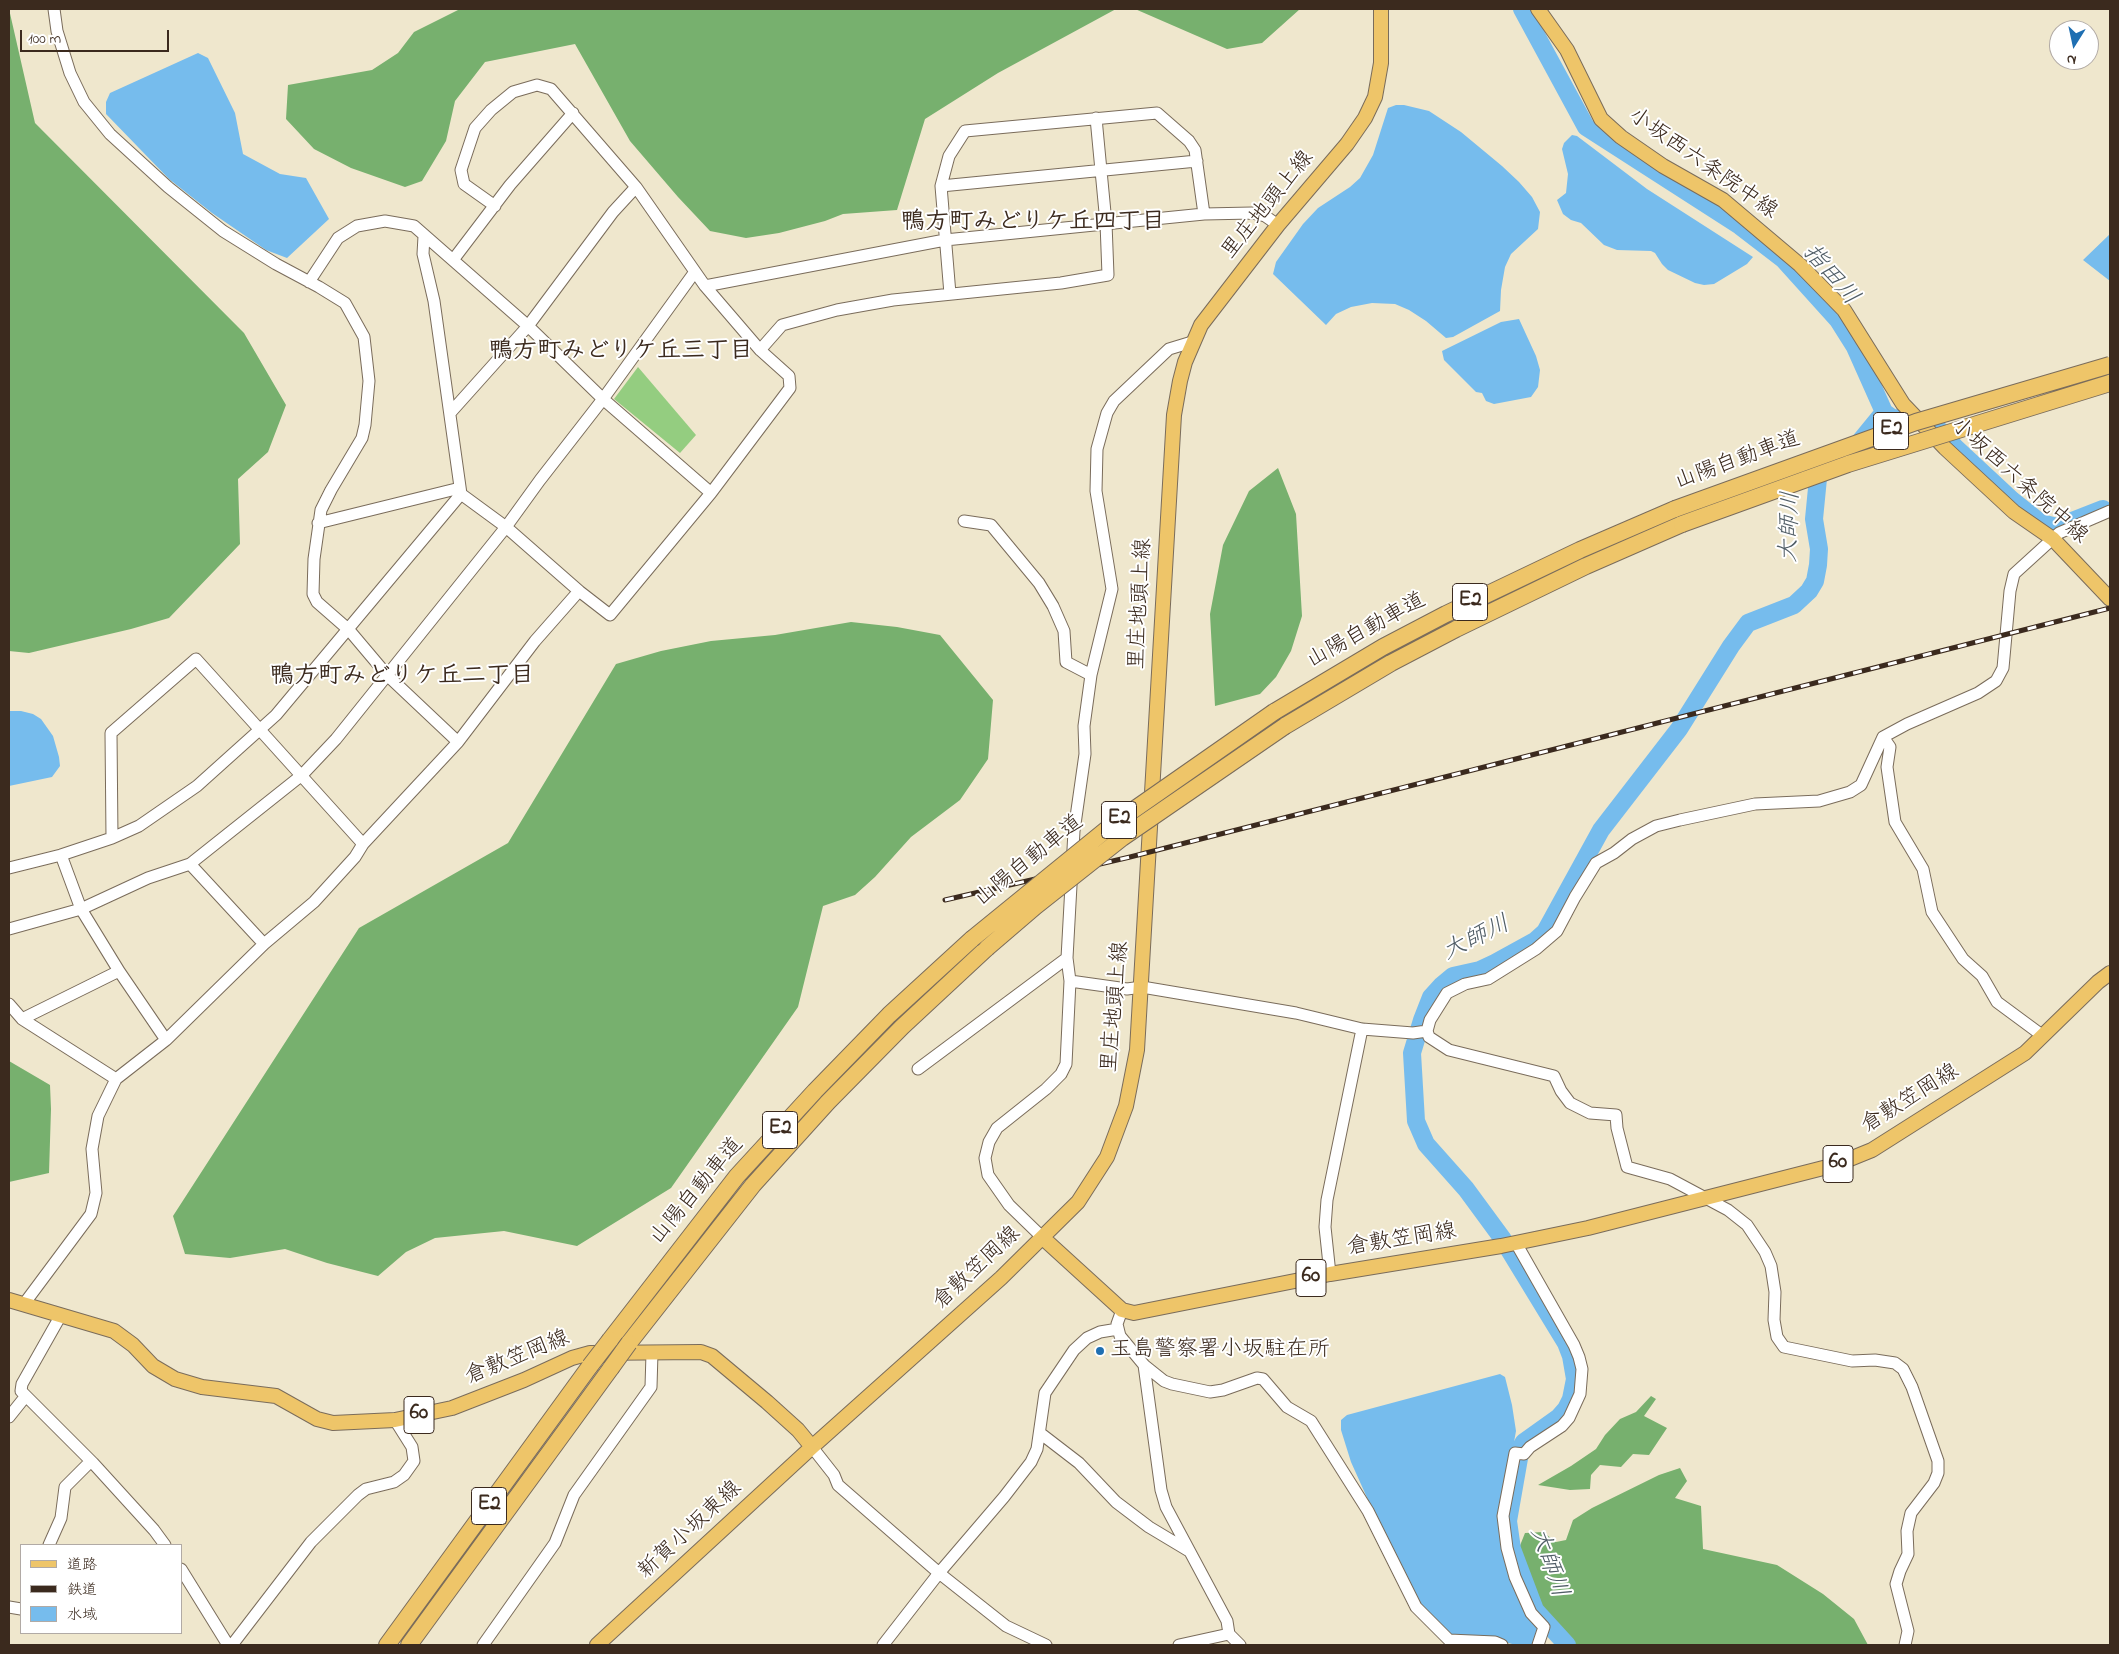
<!DOCTYPE html>
<meta charset="utf-8">
<style>
body{margin:0}
#map{position:relative;width:2119px;height:1654px;overflow:hidden;background:#efe7cd;font-family:"Indie Flower","Klee One",sans-serif}
canvas{display:block}
.frame{position:absolute;inset:0;border:10px solid #3b2a1e;pointer-events:none}
.legend{position:absolute;left:20px;top:1544px;width:162px;height:90px;box-sizing:border-box;background:#fff;border:1px solid #b1aaa5;margin:0;padding:6px 9px;list-style:none;font-size:15px;color:#3b2a1e}
.legend li{display:flex;align-items:center;gap:10px;height:25px}
.legend b{width:25px;border:1px solid #b1aaa5}
.north{position:absolute;left:2049px;top:20px;width:50px;height:50px;box-sizing:border-box;background:#fff;border:1px solid #b1aaa5;border-radius:50%;rotate:190deg;font-size:14px;font-weight:700;line-height:20px;text-align:center;color:#3b2a1e}
.north::after{content:'';display:block;margin:auto;width:18px;height:22px;background:#1f6fb2;clip-path:polygon(50% 0,100% 100%,50% 72%,0 100%)}
.scale{position:absolute;left:20px;top:30px;width:149px;height:22px;box-sizing:border-box;border:2px solid #3b2a1e;border-top:0;padding-left:6px;font-size:15px;line-height:18px;white-space:nowrap;color:#3b2a1e;-webkit-text-stroke:4px #fff;paint-order:stroke}
</style>
<div id="map">
<canvas width="2119" height="1654"></canvas>
<div class="frame"></div>
<ul class="legend">
<li><b style="height:6px;background:#eec569"></b>道路</li>
<li><b style="height:6px;background:#3b2a1e"></b>鉄道</li>
<li><b style="height:14px;background:#76bced"></b>水域</li>
</ul>
<div class="north">N</div>
<div class="scale">100 m</div>
</div>
<script>
const ctx = document.querySelector('canvas').getContext('2d');
ctx.lineJoin = 'round';
function fillPath(path, color) { ctx.fillStyle = color; ctx.fill(path, 'evenodd'); }
const toPath = rows => new Path2D(rows.map(r => 'M' + r).join(''));
function trace(path, color, width, dash) { ctx.strokeStyle = color; ctx.lineWidth = width; ctx.lineCap = dash ? 'butt' : 'round'; ctx.setLineDash(dash || []); ctx.stroke(path); }
function write(font, color, halo, rows, align = 'center') {
  ctx.font = font + ' "Indie Flower","Klee One",sans-serif'; ctx.lineWidth = 4; ctx.setLineDash([]); ctx.textBaseline = 'middle'; ctx.strokeStyle = halo; ctx.fillStyle = color; for (const [text, x, y, turn = 0] of rows) {
    ctx.save(); ctx.translate(x, y); ctx.rotate((+turn || 0) * Math.PI / 180); ctx.textAlign = isNaN(turn) ? turn : align; if (halo) ctx.strokeText(text, 0, 0); ctx.fillText(text, 0, 0); ctx.restore();
  }
}
const green = toPath([
 [638,367,696,435,680,453,614,399]
]);
const forest = toPath([
 [9,9,35,123,244,333,286,405,268,452,238,479,240,544,169,618,131,629,29,653,9,651],
 [460,9,1116,9,998,73,925,119,897,210,843,214,825,221,779,233,746,238,710,231,678,197,630,141,575,44,485,62,455,101,446,141,422,181,405,187,351,168,314,149,286,119,288,85,372,70,398,53,414,32],
 [1135,9,1300,9,1262,43,1227,49],
 [1278,468,1296,514,1302,616,1291,651,1276,677,1260,694,1215,706,1210,614,1223,545,1249,491],
 [851,622,897,627,940,635,993,700,988,759,960,800,911,837,875,877,855,895,823,906,798,1007,671,1188,577,1246,504,1231,435,1238,406,1252,378,1276,327,1263,285,1249,230,1258,185,1254,173,1216,359,928,508,843,616,664,661,651,711,641,775,635],
 [9,1061,50,1085,51,1109,49,1173,9,1182],
 [1651,1396,1656,1399,1644,1416,1667,1428,1649,1455,1633,1454,1621,1467,1600,1465,1591,1475,1590,1489,1570,1490,1538,1485,1571,1466,1596,1449,1605,1435,1620,1419,1636,1412],
 [1680,1468,1687,1481,1675,1498,1701,1506,1703,1549,1777,1565,1823,1594,1854,1619,1868,1645,1574,1645,1540,1608,1517,1553,1525,1533,1543,1532,1556,1542,1566,1540,1573,1520,1592,1508,1659,1475]
]);
const water = toPath([
 [198,53,208,58,235,113,243,154,280,174,306,178,329,219,287,258,266,250,212,213,169,179,106,114,106,102,110,93],
 [1404,105,1429,111,1461,132,1502,166,1519,182,1532,197,1540,212,1538,229,1511,254,1505,267,1501,290,1500,311,1453,337,1446,338,1426,321,1409,310,1395,304,1372,303,1351,307,1336,314,1326,325,1273,274,1276,262,1303,224,1318,208,1350,187,1360,178,1373,155,1388,108,1396,105],
 [1572,135,1577,136,1647,189,1753,257,1747,264,1714,284,1704,285,1695,283,1668,270,1662,264,1655,253,1651,251,1617,250,1604,245,1581,223,1571,220,1563,214,1557,200,1566,193,1568,174,1562,149,1564,143],
 [2110,234,2110,281,2083,260],
 [1519,319,1536,356,1540,370,1538,387,1531,397,1494,404,1486,401,1482,393,1476,392,1444,360,1442,351,1501,322],
 [9,711,21,711,33,714,41,719,53,736,59,757,60,766,52,777,9,786],
 [1500,1374,1505,1377,1512,1405,1516,1431,1501,1514,1501,1533,1539,1629,1535,1645,1516,1645,1493,1639,1450,1637,1421,1609,1373,1511,1351,1462,1341,1430,1341,1420,1347,1415]
]);
const river = toPath([
 [1522,9,1586,127,1740,226,1783,259,1838,320,1855,347,1884,412,1892,418,1931,421,1955,447,2012,500,2041,523,2057,527,2103,509],
 [1853,447,1857,445,1884,412],
 [1567,1645,1535,1610,1512,1549,1508,1521,1521,1447,1524,1442,1559,1417,1566,1409,1571,1399,1575,1379,1571,1356,1566,1343,1502,1238,1466,1189,1426,1144,1416,1121,1412,1053,1422,1020,1431,997,1441,986,1453,976,1480,970,1495,963,1535,941,1545,932,1601,830,1679,729,1731,646,1748,623,1794,605,1809,591,1815,581,1818,565,1819,549,1814,519,1819,468,1824,463]
]);
const minor = toPath([
 [54,9,57,31,70,73,84,102,110,134,168,187,223,231,276,264,319,287,345,303,364,337,369,381,365,425,362,438,331,490,321,510,314,559,313,594,317,602,349,630,387,675,458,742],
 [941,186,1197,161],
 [453,260,510,185,573,113],
 [309,282,338,238,357,226,385,221,414,226,528,326,603,399,711,493],
 [705,286,945,240,1204,214,1252,213,1265,216,1278,225],
 [950,294,941,186,949,156,965,131,1157,113,1189,141,1195,150,1204,214],
 [760,350,782,325,837,310,893,300,1061,283,1108,275,1106,223,1096,118],
 [451,412,528,326,613,212,636,187],
 [461,494,506,527,579,591,610,615,711,493,790,388,789,376,760,350,705,286,636,187,551,89,537,85,513,92,491,110,475,128,461,170,464,184,495,206],
 [964,521,991,525,1039,583,1053,606,1064,631,1066,662,1091,675],
 [318,523,460,488],
 [1883,737,1890,747,1887,767,1895,822,1923,869,1932,912,1963,959,1982,976,1997,1002,2043,1036],
 [112,838,111,733,196,659,363,844],
 [61,855,81,909,119,971,166,1040],
 [190,864,264,944],
 [9,868,61,855,112,838,139,826,197,786,276,715,461,494,434,301,423,254,424,236],
 [9,929,81,909,148,878,190,864,302,775,336,739,506,527,540,480,603,399,694,273],
 [1070,981,1127,989,1142,987,1296,1013,1362,1029,1413,1033,1427,1031,1429,1037,1449,1050,1554,1076,1561,1091,1570,1103,1590,1113,1616,1115,1617,1128,1627,1167,1670,1179,1728,1210,1747,1225,1765,1252,1771,1266,1775,1292,1774,1320,1777,1337,1784,1347,1852,1361,1875,1360,1895,1363,1903,1369,1912,1387,1938,1461,1938,1473,1934,1483,1911,1513,1907,1531,1908,1554,1900,1571,1896,1584,1908,1631,1905,1645],
 [9,1004,22,1019,116,1079],
 [22,1019,119,971],
 [1427,1031,1430,1020,1447,993,1465,984,1488,979,1536,949,1557,931,1575,897,1596,863,1614,853,1632,839,1656,826,1680,820,1755,804,1819,801,1850,792,1861,785,1883,737,1907,724,1978,693,1996,681,2003,668,2010,591,2014,574,2059,533,2110,511],
 [918,1069,1067,958],
 [1043,1238,1009,1205,988,1175,985,1158,989,1142,997,1128,1046,1089,1061,1074,1066,1064,1070,981,1067,958,1074,831,1085,754,1084,726,1091,675,1112,589,1096,491,1097,449,1107,413,1114,401,1169,349,1192,342],
 [1516,1243,1574,1345,1579,1357,1582,1369,1580,1394,1569,1418,1562,1426,1530,1447,1524,1454,1515,1453,1503,1516,1507,1548,1515,1577,1531,1613,1544,1627,1538,1645],
 [1330,1274,1325,1227,1327,1200,1362,1029],
 [24,1304,91,1214,96,1193,92,1149,98,1116,116,1079,166,1040,264,944,314,902,355,857,363,844,458,742,535,641,579,591],
 [1122,1310,1117,1324,1120,1336,1144,1365,1161,1490,1166,1507,1227,1621,1229,1634,1240,1645],
 [61,1315,22,1384,21,1391,93,1463,154,1530,165,1545],
 [1144,1365,1164,1381,1172,1384,1210,1392,1223,1390,1257,1378,1263,1379,1287,1407,1311,1421,1368,1511,1416,1607,1449,1640,1495,1642,1502,1645],
 [9,1417,25,1397],
 [1040,1433,1079,1463,1116,1502,1149,1527,1189,1551],
 [812,1447,834,1475,838,1485,939,1573,1006,1626,1046,1645],
 [49,1545,61,1518,65,1487,91,1461],
 [181,1569,228,1645],
 [9,1607,21,1609],
 [232,1645,311,1542,358,1495,366,1489,394,1482,404,1475,414,1461,412,1447,395,1420],
 [483,1645,555,1543,574,1495,651,1387,652,1353],
 [883,1645,939,1573,1004,1497,1031,1462,1037,1449,1045,1393,1074,1350,1087,1338,1100,1332,1118,1329],
 [1179,1645,1229,1634]
]);
const major = toPath([
 [1538,9,1567,50,1601,119,1621,137,1663,166,1723,200,1800,265,1844,310,1903,404,1945,448,2014,512,2053,539,2110,599],
 [1043,1238,1122,1310,1134,1313,1330,1274,1501,1246,1588,1228,1835,1165,1872,1150,2025,1053,2098,982,2110,973],
 [9,1300,114,1331,133,1345,153,1366,175,1379,202,1387,276,1396,317,1419,333,1423,395,1420,452,1408,524,1380,572,1358,590,1353,701,1352,712,1356,767,1402,798,1430,812,1447],
 [597,1645,812,1447,1001,1278,1078,1202,1107,1157,1126,1106,1137,1050,1174,415,1180,381,1185,362,1201,325,1278,225,1347,144,1365,118,1375,97,1381,63,1381,9]
]);
const highway = toPath([
 [1274,712,1383,647,1446,614,1580,550,1675,509],
 [1285,726,1391,663,1456,629,1586,566,1682,524],
 [610,1340,737,1176,815,1091,889,1015,972,939],
 [629,1343,753,1185,828,1102,902,1027,987,948],
 [387,1645,590,1366],
 [409,1645,611,1368]
]);
const rail = toPath([
 [945,900,1130,857,2110,608]
]);
const highwayBridge = toPath([
 [1675,509,1916,422,2110,365],
 [1682,524,1848,464,2110,383],
 [972,939,1112,825,1274,712],
 [987,948,1036,906,1122,838,1285,726],
 [590,1366,610,1340],
 [611,1368,629,1343]
]);
const markers = [
 [1100,1351,5,"#1f6fb2"]
];
const shields = [
 [1891,431,35],
 [1470,602,35],
 [1119,820,35],
 [780,1130,35],
 [1838,1164,30],
 [1311,1278,30],
 [419,1415,30],
 [489,1506,35]
];
const shieldNames = [
 ["E2",1891,431],
 ["E2",1470,602],
 ["E2",1119,820],
 ["E2",780,1130],
 ["60",1838,1164],
 ["60",1311,1278],
 ["60",419,1415],
 ["E2",489,1506]
];
const streetNames = [
 ["小坂西六条院中線",1702,165,35],
 ["里庄地頭上線",1269,206,-51],
 ["山陽自動車道",1738,462,-20],
 ["小坂西六条院中線",2018,482,42],
 ["里庄地頭上線",1142,604,-87],
 ["山陽自動車道",1367,632,-29],
 ["山陽自動車道",1030,862,-39],
 ["里庄地頭上線",1117,1007,-85],
 ["倉敷笠岡線",1911,1100,-32],
 ["山陽自動車道",698,1192,-50],
 ["倉敷笠岡線",1402,1241,-9],
 ["倉敷笠岡線",978,1269,-43],
 ["倉敷笠岡線",518,1359,-22],
 ["新賀小坂東線",691,1531,-43]
];
const poiNames = [
 ["玉島警察署小坂駐在所",1110,1351]
];
const neighbourhoodNames = [
 ["鴨方町みどりケ丘四丁目",1033,224],
 ["鴨方町みどりケ丘三丁目",621,353],
 ["鴨方町みどりケ丘二丁目",402,678]
];
const waterNames = [
 ["指田川",1829,276,49],
 ["大師川",1792,527,-88],
 ["大師川",1477,940,-26],
 ["大師川",1547,1563,71]
];
fillPath(green, '#94cd80');
fillPath(forest, '#77b06e');
fillPath(water, '#76bced');
trace(river, '#76bced', 18);
trace(minor, '#7a6c5b', 13);
trace(major, '#7a6c5b', 16);
trace(highway, '#7a6c5b', 18);
trace(minor, '#fff', 11);
trace(major, '#eec569', 14);
trace(highway, '#eec569', 16);
trace(rail, '#3b2a1e', 5);
trace(rail, '#fff', 3, [9]);
trace(highwayBridge, '#7a6c5b', 18, []);
trace(highwayBridge, '#eec569', 16);
for (const [x, y, r, color] of markers) { const dot = new Path2D(); dot.arc(x, y, r, 0, 2 * Math.PI); ctx.fillStyle = color; ctx.fill(dot); trace(dot, '#fff', 2); }
for (const [x, y, w] of shields) { const box = new Path2D(); box.roundRect(x - w / 2, y - 18.5, w, 37, 4); ctx.fillStyle = '#fff'; ctx.fill(box); trace(box, '#3b2a1e', 1); }
write('bold 21px', '#3b2a1e', null, shieldNames);
write('22px', '#3b2a1e', '#fff', streetNames);
write('22px', '#3b2a1e', '#fff', poiNames, 'left');
write('bold 24px', '#3b2a1e', '#fff', neighbourhoodNames);
write('italic 24px', '#505d66', '#fff', waterNames);
</script>
